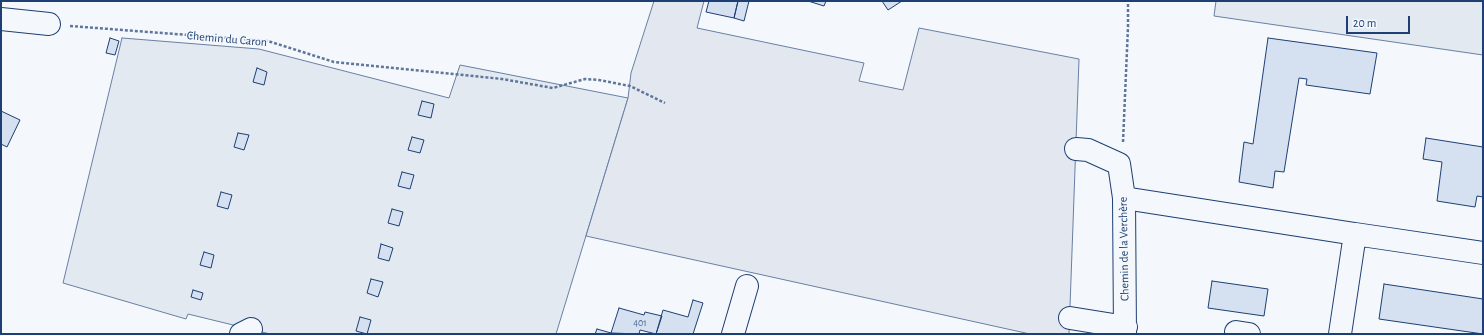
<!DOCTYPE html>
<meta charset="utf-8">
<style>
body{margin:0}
#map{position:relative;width:1484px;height:335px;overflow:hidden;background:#f4f7fb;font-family:"Alegreya Sans",sans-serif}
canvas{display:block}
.frame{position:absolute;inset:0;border:2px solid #1d3f73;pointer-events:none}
.scale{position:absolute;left:1346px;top:16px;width:64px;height:18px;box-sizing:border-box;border:2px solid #1d3f73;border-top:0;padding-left:5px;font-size:12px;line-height:14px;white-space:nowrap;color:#1d3f73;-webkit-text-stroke:3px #f4f7fb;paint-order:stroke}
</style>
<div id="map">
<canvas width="1484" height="335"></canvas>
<div class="frame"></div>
<div class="scale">20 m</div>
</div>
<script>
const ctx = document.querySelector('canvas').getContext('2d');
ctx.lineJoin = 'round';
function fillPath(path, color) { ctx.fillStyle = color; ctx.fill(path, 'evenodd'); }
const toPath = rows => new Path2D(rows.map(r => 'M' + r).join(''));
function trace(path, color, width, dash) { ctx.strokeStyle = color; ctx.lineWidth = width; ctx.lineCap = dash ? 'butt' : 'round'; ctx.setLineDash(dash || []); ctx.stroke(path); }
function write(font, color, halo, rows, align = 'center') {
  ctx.font = font + ' "Alegreya Sans",sans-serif'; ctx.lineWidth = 3; ctx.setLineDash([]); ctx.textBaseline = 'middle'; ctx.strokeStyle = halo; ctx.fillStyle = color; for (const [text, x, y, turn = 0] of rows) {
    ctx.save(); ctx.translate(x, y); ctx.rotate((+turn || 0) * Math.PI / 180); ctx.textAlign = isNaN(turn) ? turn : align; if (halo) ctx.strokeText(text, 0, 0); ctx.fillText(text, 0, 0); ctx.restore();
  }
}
const green = toPath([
 [1216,1,1483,1,1483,55,1214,16,1216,1],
 [122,38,259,49,449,98,460,65,628,98,556,334,270,334,188,314,186,319,63,283,122,38]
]);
const parking = toPath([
 [654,1,704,1,697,28,864,63,859,81,903,90,919,28,1079,59,1069,334,1030,334,586,236,628,98,631,73,654,1]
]);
const building = toPath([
 [709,1,738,1,734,18,706,12,709,1],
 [738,1,749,1,744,21,734,18,738,1],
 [808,1,826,1,824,6,808,1],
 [882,1,902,1,888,10,882,1],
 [110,38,119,41,115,55,106,53,110,38],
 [1268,38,1377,53,1370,94,1306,85,1307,79,1299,78,1284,172,1275,171,1273,188,1239,182,1244,142,1253,144,1268,38],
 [257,68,267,72,264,85,253,82,257,68],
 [422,101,434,104,431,118,418,115,422,101],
 [1,111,20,120,7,147,1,144,1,111],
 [238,133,249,135,244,150,234,147,238,133],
 [412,137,424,140,420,153,408,150,412,137],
 [1426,138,1483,147,1483,197,1477,196,1475,207,1437,201,1442,162,1423,159,1426,138],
 [402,172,414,175,410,189,398,186,402,172],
 [221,192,232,195,228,209,217,206,221,192],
 [392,209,403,212,399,226,388,223,392,209],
 [381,244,393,248,389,261,378,258,381,244],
 [204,252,214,255,211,268,200,265,204,252],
 [371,279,383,282,378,297,367,293,371,279],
 [1212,281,1268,289,1264,316,1208,308,1212,281],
 [1384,284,1483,299,1483,334,1379,319,1384,284],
 [193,290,203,293,201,300,191,297,193,290],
 [693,300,703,303,693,334,656,334,663,310,688,317,693,300],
 [619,308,644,315,645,312,662,316,656,334,640,330,639,334,611,333,619,308],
 [360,317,371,320,367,334,356,331,360,317],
 [597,329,611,333,614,334,595,334,597,329]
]);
const path = toPath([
 [70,26,268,41,334,62,502,79,553,88,585,79,599,80,630,86,665,103],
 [1123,142,1128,27,1128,1]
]);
const minor = toPath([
 [1,19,49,24],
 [1076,149,1088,150,1119,164,1124,198,1125,334],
 [1124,198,1355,234,1340,334],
 [1355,234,1483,253],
 [1070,318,1126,327],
 [1236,332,1249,334],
 [241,334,251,329],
 [733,334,747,286]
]);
const numberNames = [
 ["401",640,323]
];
const streetNames = [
 ["Chemin du Caron",227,39,5],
 ["Chemin de la Verchère",1124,249,-91]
];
fillPath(green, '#e3e9f0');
trace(green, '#687fa3', 1);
fillPath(parking, '#e3e8f0');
trace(parking, '#687fa3', 1);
fillPath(building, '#d5e0f0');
trace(building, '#1d3f73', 1);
trace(minor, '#1d3f73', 24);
trace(path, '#5e769c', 2.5, [3, 2]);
trace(minor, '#f4f7fb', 22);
write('10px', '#4b6792', null, numberNames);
write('12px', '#1d3f73', '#f4f7fb', streetNames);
</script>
